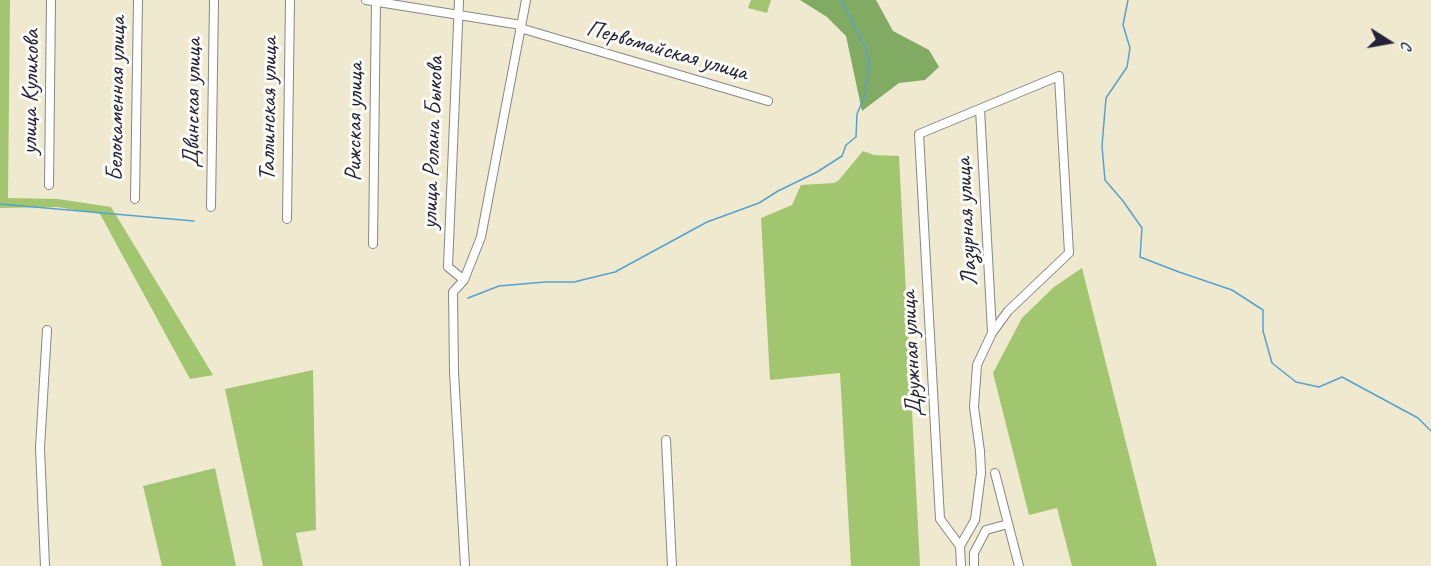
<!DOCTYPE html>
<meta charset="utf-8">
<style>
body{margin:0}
#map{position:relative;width:1431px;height:566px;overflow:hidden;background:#efe9d0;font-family:Caveat,sans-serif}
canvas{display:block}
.north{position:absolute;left:1359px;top:12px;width:60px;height:60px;-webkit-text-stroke:4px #fdfcf7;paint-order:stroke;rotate:101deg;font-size:16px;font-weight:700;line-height:24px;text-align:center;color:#22223b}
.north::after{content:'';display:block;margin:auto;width:21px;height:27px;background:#22223b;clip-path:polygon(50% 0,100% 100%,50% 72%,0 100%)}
</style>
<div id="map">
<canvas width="1431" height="566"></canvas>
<div class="north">С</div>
</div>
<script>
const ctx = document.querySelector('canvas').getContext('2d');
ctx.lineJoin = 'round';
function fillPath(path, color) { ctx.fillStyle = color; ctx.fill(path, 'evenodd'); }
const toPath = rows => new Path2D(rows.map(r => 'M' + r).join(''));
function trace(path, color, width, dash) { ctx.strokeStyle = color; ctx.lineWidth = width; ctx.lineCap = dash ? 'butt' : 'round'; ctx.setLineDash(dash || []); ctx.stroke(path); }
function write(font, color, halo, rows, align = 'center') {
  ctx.font = font + ' Caveat,sans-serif'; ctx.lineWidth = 6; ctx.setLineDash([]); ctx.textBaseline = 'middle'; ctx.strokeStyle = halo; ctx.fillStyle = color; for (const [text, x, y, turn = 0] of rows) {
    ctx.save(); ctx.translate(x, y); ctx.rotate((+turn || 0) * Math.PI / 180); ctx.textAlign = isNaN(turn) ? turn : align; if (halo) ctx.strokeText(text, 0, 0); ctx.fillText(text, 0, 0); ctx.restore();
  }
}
const green = toPath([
 [0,0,10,0,8,198,58,199,111,207,213,375,190,379,100,214,57,207,0,208],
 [751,0,771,0,767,13,748,8],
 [863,151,874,155,899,156,920,566,851,566,840,373,770,380,761,218,792,205,801,185,834,183,838,181],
 [1082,268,1157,566,1072,566,1057,508,1029,515,993,373,1022,318,1054,287],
 [313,370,316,530,296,533,303,566,263,566,225,389],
 [215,468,236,566,162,566,143,486]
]);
const forest = toPath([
 [800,0,876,0,893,31,929,50,939,67,925,80,899,83,862,111,846,36,827,17]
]);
const stream = toPath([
 [1128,0,1123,25,1130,48,1127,67,1106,98,1102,146,1105,180,1123,201,1142,228,1140,257,1179,272,1232,290,1263,310,1263,331,1272,363,1296,382,1319,387,1342,377,1418,418,1431,431],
 [0,204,194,221],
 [468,298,499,286,545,282,574,282,615,272,707,222,759,203,778,191,817,172,842,156,846,145,856,137,857,114,865,95,869,64,866,48,841,0]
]);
const minor = toPath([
 [366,0,521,25],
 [459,0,448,267,464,280],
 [520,28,768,101],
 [980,109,992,332],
 [49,185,51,0],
 [135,199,138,0],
 [211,207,214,0],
 [287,219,290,0],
 [373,244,376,0],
 [666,440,672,566],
 [995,473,1019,566],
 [960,546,975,520,981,473,980,451,974,407,977,365,992,333,1008,311,1069,253,1059,76,919,134,940,519,960,546,961,566],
 [45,566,40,448,47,330],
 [465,566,454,372,453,292,464,280,481,237,526,0],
 [974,566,974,553,986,530,1008,524]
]);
const streetNames = [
 ["Первомайская улица",667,51,16],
 ["улица Куликова",31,92,-89],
 ["Белокаменная улица",117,99,-89],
 ["Двинская улица",193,103,-89],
 ["Таллинская улица",269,109,-89],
 ["Рижская улица",355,122,-89],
 ["улица Ролана Быкова",433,143,-88],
 ["Лазурная улица",967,222,-93],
 ["Дружная улица",912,354,-93]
];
fillPath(green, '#a2c670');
fillPath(forest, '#81ab62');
trace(stream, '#55a2ce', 1.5);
trace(minor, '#888686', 10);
trace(minor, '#fff', 8);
write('24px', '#22223b', '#fdfcf7', streetNames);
</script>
